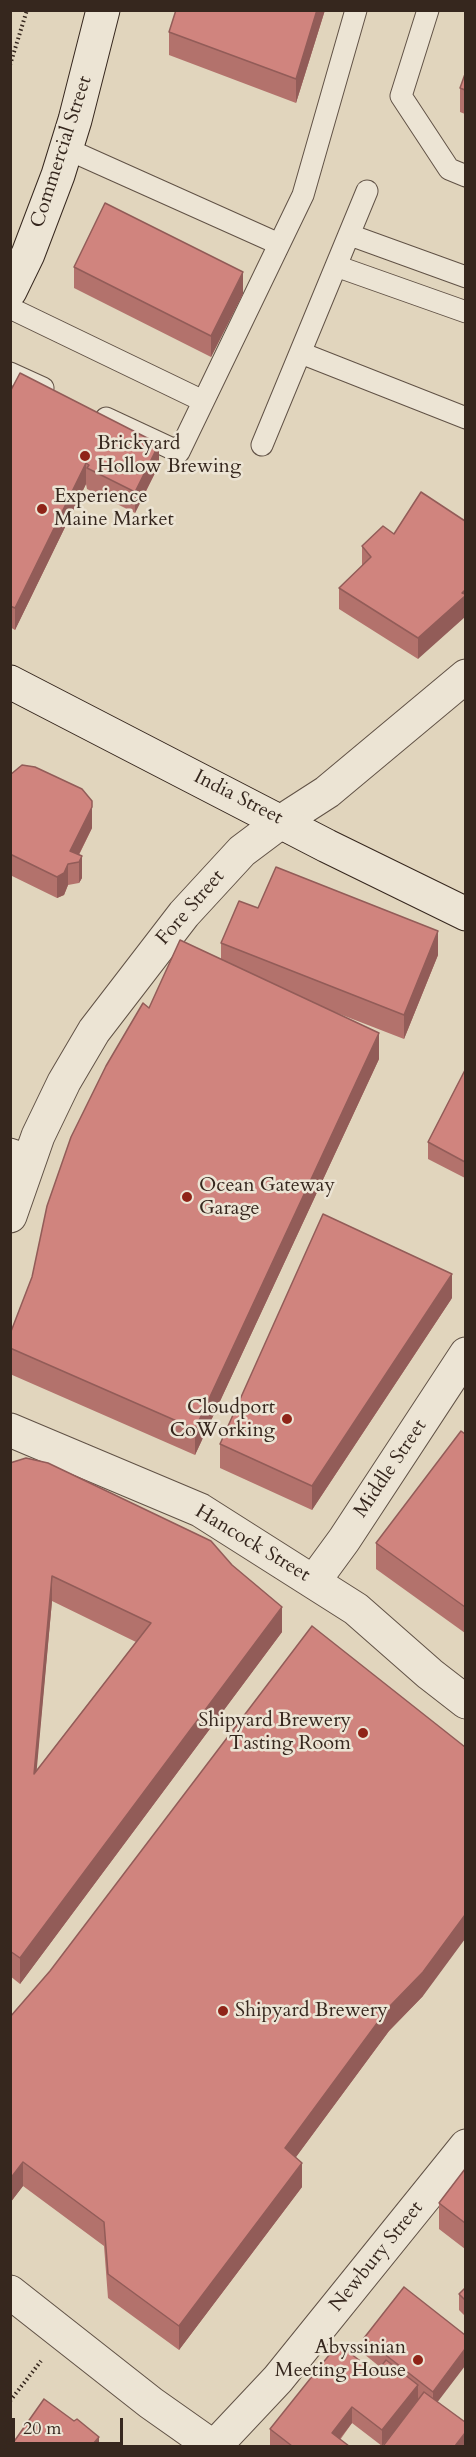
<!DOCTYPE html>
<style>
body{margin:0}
#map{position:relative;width:476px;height:2457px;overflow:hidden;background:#e1d5bd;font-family:Cardo,serif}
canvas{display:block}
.frame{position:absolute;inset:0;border:12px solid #36271e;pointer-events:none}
.scale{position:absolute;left:12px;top:2418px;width:111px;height:27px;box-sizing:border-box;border:3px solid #36271e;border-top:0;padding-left:8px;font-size:18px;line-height:21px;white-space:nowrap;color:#36271e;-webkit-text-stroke:4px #ece4d4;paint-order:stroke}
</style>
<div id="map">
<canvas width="476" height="2457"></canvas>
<div class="frame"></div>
<div class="scale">20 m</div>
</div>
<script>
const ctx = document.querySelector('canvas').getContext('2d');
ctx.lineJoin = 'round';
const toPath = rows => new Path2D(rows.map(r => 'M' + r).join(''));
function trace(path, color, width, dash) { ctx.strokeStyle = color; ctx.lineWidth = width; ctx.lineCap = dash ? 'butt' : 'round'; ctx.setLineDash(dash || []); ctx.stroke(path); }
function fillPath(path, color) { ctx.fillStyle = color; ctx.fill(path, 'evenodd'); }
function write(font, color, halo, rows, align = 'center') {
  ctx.font = font + ' Cardo,serif'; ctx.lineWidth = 5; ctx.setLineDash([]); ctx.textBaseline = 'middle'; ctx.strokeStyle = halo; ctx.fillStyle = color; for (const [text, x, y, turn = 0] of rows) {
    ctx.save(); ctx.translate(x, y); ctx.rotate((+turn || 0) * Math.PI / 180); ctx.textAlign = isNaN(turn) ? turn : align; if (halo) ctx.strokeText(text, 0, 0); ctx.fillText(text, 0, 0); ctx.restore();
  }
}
const path = toPath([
 [10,65,27,10],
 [10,2401,41,2361]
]);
const service = toPath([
 [428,10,401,96,449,169,466,176],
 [67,149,279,244],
 [350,235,466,277],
 [336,266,466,312],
 [10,308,203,401],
 [301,353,466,418],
 [10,373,43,388],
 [106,418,179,452,303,195,356,10],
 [262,445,367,191],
 [10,1149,31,1156]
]);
const minor = toPath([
 [282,821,327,792,466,676],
 [10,1430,200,1510,356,1609,430,1674,466,1702],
 [314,1581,344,1540,466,1354],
 [10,2292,151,2403,212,2446],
 [215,2446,278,2379,466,2146]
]);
const tertiary = toPath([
 [10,1216,38,1136,64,1082,94,1031,184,914,242,851,282,821]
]);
const secondary = toPath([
 [10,291,28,254,58,175,75,120,103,10],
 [10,682,327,846,466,914]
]);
const wall = toPath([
 [176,10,325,10,296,103,169,55,169,32],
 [465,74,465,114,460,112,460,88],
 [74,267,243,294,211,357,74,288],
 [10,392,159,465,135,513,87,489,86,484,15,630,10,627],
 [421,492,418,659,339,609,339,588,362,566,362,546,394,534],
 [10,775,92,828,79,855,82,878,79,883,68,885,64,895,57,898,10,875],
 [258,908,438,955,404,1039,324,1008,379,1059,195,1455,10,1374,10,1334,221,960,221,943],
 [465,1070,465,1178,428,1159,428,1142],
 [452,1298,312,1510,220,1468,220,1444],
 [465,1434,465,1633,376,1569,376,1543],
 [10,1463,282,1632,20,1984,10,1976],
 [52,1601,136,1642,36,1771],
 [423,1996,389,2031,295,2158,302,2187,179,2350,108,2298,104,2246,23,2186,10,2203,10,2017],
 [465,2169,465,2249,439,2229,439,2203],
 [404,2287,438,2402,398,2427,382,2446,352,2423,340,2440,349,2446,270,2446,270,2429,376,2373,380,2367,364,2354,364,2338],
 [465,2288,465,2316,459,2310,459,2294]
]);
const shadedWall = toPath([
 [317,10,325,10,296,103,296,79],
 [243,272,243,294,211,357,211,336],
 [159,444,159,465,135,513,135,492],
 [86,463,86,484,15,630,15,608],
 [465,590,465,617,418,659,418,638],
 [92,807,92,828,75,862,70,851],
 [82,856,82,878,79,883,79,862],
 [68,864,68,885,64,895,57,898,57,877],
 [438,931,438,955,404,1039,404,1015],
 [379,1033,379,1059,195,1455,195,1429],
 [452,1274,452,1298,312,1510,312,1486],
 [52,1576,52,1601,34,1800,34,1774],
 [282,1607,282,1632,20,1984,20,1958],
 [465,1915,465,1939,423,1996,389,2031,285,2172,285,2148,389,2007],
 [23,2162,23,2186,10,2203,10,2179],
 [302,2163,302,2187,179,2350,179,2326],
 [465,2349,465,2366,433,2408,433,2392],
 [418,2385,418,2402,382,2446,382,2430],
 [352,2407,352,2423,334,2446,332,2433],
 [465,2433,465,2446,455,2446],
 [99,2437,99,2446,93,2446,93,2444]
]);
const building = toPath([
 [176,10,317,10,296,79,169,32,176,10],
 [465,74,465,90,460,88,465,74],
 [105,203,243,272,211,336,74,267,105,203],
 [20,373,159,444,135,492,87,468,89,465,86,463,15,608,10,606,10,392,20,373],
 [421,492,465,521,465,590,462,593,465,594,465,596,418,638,339,588,371,557,362,546,383,526,394,534,421,492],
 [22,765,35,767,82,789,92,801,92,807,70,851,82,856,79,862,68,864,64,873,57,877,10,854,10,775,22,765],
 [276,867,438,931,404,1015,221,943,239,901,258,908,276,867],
 [180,940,379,1033,195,1429,10,1348,10,1334,32,1277,47,1206,71,1137,106,1066,143,1003,149,1008,180,940],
 [465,1070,465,1162,428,1142,465,1070],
 [323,1214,452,1274,312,1486,220,1444,323,1214],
 [461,1431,465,1434,465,1607,376,1543,461,1431],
 [26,1458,48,1463,211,1541,232,1565,282,1607,20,1958,10,1951,10,1463,26,1458],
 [52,1576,151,1623,34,1774,52,1576],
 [312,1626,465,1747,465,1915,423,1972,389,2007,285,2148,302,2163,179,2326,108,2274,104,2222,23,2162,10,2179,10,2017,50,1971,312,1626],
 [465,2169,465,2223,439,2203,465,2169],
 [404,2287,465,2335,465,2349,433,2392,364,2338,404,2287],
 [465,2288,465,2300,459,2294,465,2288],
 [338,2344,376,2373,386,2360,418,2385,382,2430,352,2407,332,2433,349,2446,292,2446,270,2429,338,2344],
 [424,2392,465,2422,465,2433,455,2446,383,2446,424,2392],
 [44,2399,74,2421,77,2419,99,2437,93,2444,97,2446,18,2446,13,2443,44,2399]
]);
const markers = [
 [85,456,6,"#8f2418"],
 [42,509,6,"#8f2418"],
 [187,1197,6,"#8f2418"],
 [287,1419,6,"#8f2418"],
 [363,1733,6,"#8f2418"],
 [223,2011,6,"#8f2418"],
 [418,2360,6,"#8f2418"]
];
const streetNames = [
 ["Commercial Street",62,152,-72],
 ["India Street",238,798,27],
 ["Fore Street",191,908,-49],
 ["Middle Street",391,1469,-56],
 ["Hancock Street",252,1544,31],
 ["Newbury Street",377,2257,-51]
];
const poiNames = [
 ["Brickyard",97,444],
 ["Hollow Brewing",97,467],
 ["Experience",54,497],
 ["Maine Market",54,520],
 ["Ocean Gateway",199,1186],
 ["Garage",199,1209],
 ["Cloudport",275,1408,"right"],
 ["CoWorking",275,1431,"right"],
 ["Shipyard Brewery",351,1721,"right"],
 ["Tasting Room",351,1744,"right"],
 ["Shipyard Brewery",235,2011],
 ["Abyssinian",406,2348,"right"],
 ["Meeting House",406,2371,"right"]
];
trace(service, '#615246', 23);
trace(minor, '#615246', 35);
trace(tertiary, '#615246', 35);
trace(secondary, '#36271e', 35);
trace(path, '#36271e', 4, [1.5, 3]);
trace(service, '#ece4d4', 21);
trace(minor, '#ece4d4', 33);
trace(tertiary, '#ece4d4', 33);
trace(secondary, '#ece4d4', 33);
fillPath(wall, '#b3726c');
fillPath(shadedWall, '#925c58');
fillPath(building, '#d0847e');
trace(building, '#925c58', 1.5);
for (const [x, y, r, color] of markers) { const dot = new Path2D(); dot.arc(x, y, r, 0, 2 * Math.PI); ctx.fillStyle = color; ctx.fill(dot); trace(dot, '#ece4d4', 2); }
write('20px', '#36271e', '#ece4d4', streetNames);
write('20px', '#36271e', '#ece4d4', poiNames, 'left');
</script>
